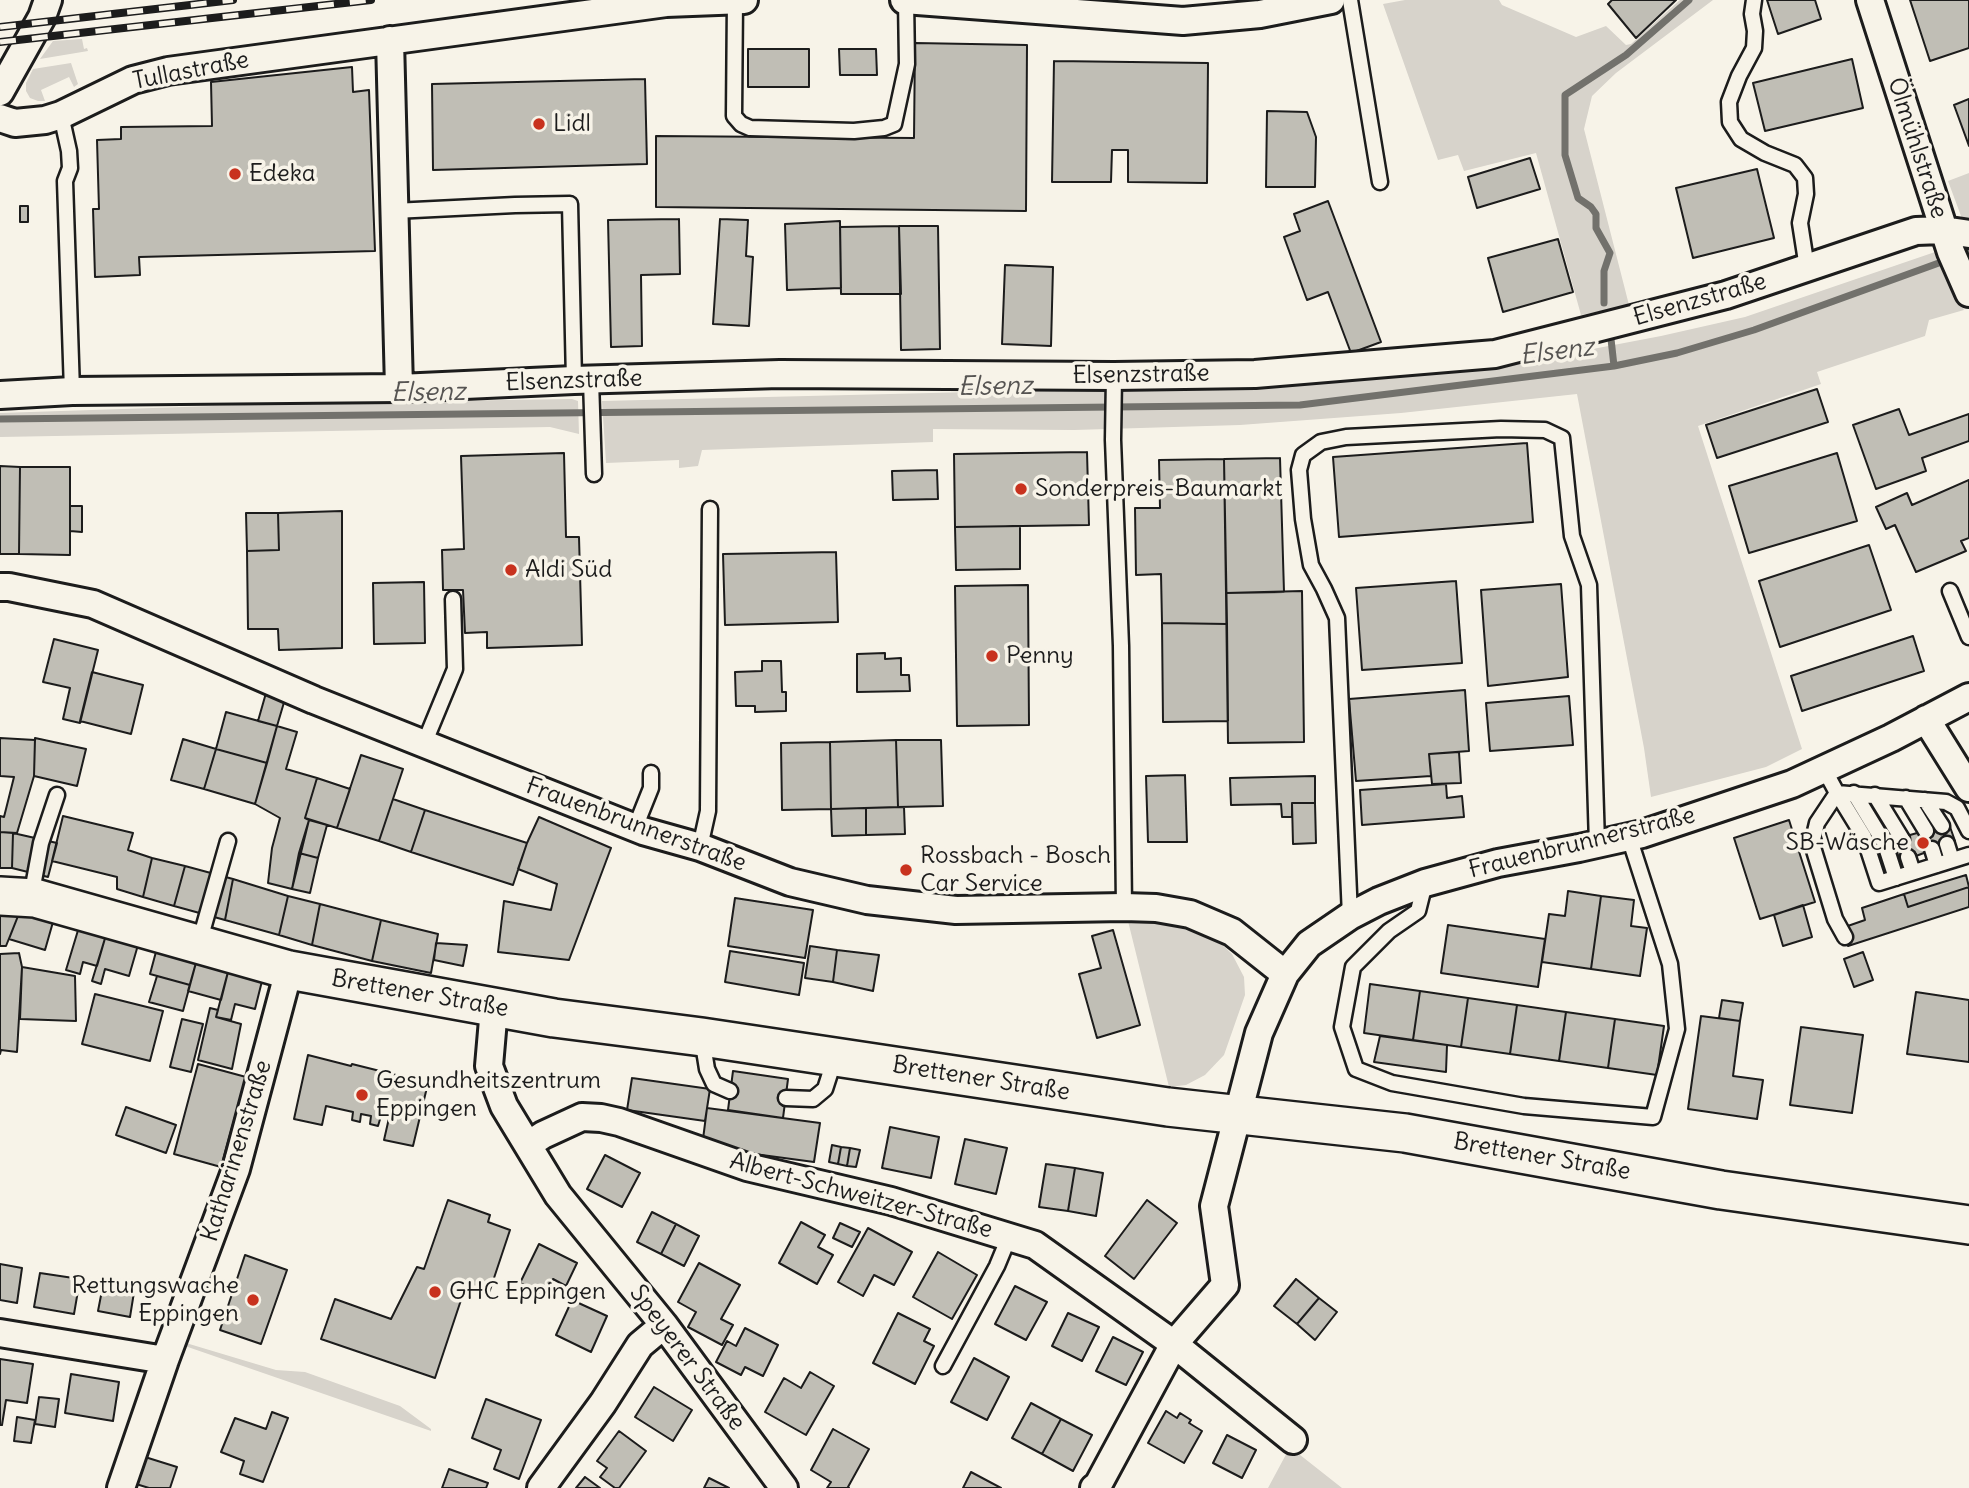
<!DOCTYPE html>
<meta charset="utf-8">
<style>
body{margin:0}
canvas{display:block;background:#f7f3e8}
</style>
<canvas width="1969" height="1488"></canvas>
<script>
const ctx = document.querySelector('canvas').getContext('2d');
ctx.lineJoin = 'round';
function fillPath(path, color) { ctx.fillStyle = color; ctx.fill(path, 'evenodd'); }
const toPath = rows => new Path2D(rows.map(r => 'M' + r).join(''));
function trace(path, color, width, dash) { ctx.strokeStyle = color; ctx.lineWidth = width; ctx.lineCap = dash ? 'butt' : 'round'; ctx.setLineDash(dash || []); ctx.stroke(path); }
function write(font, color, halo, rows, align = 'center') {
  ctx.font = font + ' Delius,sans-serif'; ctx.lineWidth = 7; ctx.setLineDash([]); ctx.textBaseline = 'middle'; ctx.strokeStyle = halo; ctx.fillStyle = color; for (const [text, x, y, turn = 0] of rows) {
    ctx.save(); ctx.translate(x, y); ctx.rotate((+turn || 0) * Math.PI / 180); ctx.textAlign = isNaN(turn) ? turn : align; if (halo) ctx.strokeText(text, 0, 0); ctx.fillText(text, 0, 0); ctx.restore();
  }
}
const green = toPath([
 [1405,0,1499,0,1502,5,1576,37,1606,26,1626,45,1631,44,1680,0,1713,0,1616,73,1592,96,1584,129,1629,305,1581,315,1536,153,1464,171,1458,155,1438,160,1383,4],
 [82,39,84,49,87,48,88,51,40,59,53,41],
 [71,63,78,84,74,87,69,77,41,90,45,101,38,101,30,98,26,91,26,83,33,69],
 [1969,173,1969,222,1964,224,1948,181],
 [1935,252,1945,278,1964,310,1929,320,1925,336,1817,372,1821,384,1698,426,1802,749,1766,767,1651,797,1644,748,1577,394,1401,413,1240,425,1074,430,933,429,933,442,702,450,698,466,679,468,679,460,606,463,602,401,1302,384,1455,369,1477,371,1661,336,1745,317],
 [572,399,578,401,579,434,550,427,0,437,0,413,306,403],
 [1127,917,1191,924,1217,940,1232,954,1244,977,1245,995,1224,1055,1205,1075,1186,1085,1169,1087],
 [186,1343,276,1370,305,1372,400,1406,431,1429,431,1431,185,1346],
 [1290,1447,1342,1488,1268,1488]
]);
const stream = toPath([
 [1604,303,1604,271,1610,253,1596,228,1596,214,1591,207,1578,198,1565,155,1565,95,1626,55,1689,0],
 [1611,339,1614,366],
 [0,419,1300,405,1614,366,1677,353,1754,330,1969,252]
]);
const building = toPath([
 [1612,0,1676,0,1636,38,1608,4,1612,0],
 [1767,0,1815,0,1821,19,1778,34,1767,0],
 [1910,0,1969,0,1969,48,1930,61,1910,0],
 [915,43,1027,45,1026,211,656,207,656,136,914,138,915,43],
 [748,49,809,49,809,87,748,87,748,49],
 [839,49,876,49,877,75,840,75,839,49],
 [1852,59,1863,108,1765,131,1753,83,1852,59],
 [1054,61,1208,63,1207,183,1128,182,1128,150,1112,150,1111,182,1052,182,1054,61],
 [352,67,353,92,369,90,375,251,139,257,140,275,95,277,93,209,99,209,97,140,121,139,121,127,212,126,211,82,352,67],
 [645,79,647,164,433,170,432,84,645,79],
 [1969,99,1969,146,1954,105,1969,99],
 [1267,111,1307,112,1316,137,1315,187,1266,187,1267,111],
 [1530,158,1540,189,1477,208,1468,177,1530,158],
 [1757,169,1774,238,1693,258,1676,188,1757,169],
 [1328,201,1381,342,1351,353,1328,292,1307,300,1284,237,1300,231,1294,214,1328,201],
 [20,206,28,206,28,222,20,222,20,206],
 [679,219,680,274,641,275,642,346,611,347,608,220,679,219],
 [720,219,748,220,746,256,753,257,749,326,713,324,720,219],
 [840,221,841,288,787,290,785,224,840,221],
 [899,226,901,294,841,294,840,227,899,226],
 [899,226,938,226,940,349,901,350,899,226],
 [1558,239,1573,292,1503,312,1488,258,1558,239],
 [1005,265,1053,267,1051,346,1002,344,1005,265],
 [1817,389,1828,422,1717,458,1706,425,1817,389],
 [1899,409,1909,435,1969,414,1969,441,1922,458,1926,471,1876,489,1853,425,1899,409],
 [1527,443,1533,522,1339,537,1333,457,1527,443],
 [1087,452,1089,525,955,527,954,454,1087,452],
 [564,453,566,537,579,537,582,645,487,648,487,632,465,633,463,590,443,590,442,550,464,549,461,456,564,453],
 [1837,453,1857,521,1749,553,1729,486,1837,453],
 [1280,458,1284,592,1226,593,1224,459,1280,458],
 [1224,459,1227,624,1162,623,1161,574,1136,575,1135,508,1160,508,1159,460,1224,459],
 [0,466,20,467,19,554,0,554,0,466],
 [20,467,70,467,70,555,19,554,20,467],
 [937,470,938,499,893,500,892,471,937,470],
 [1969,480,1969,538,1961,541,1966,551,1916,572,1895,525,1886,529,1876,507,1907,493,1912,505,1969,480],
 [70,506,82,506,82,532,70,531,70,506],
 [342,511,342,648,279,650,278,629,248,629,247,551,279,550,278,513,342,511],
 [246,513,278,513,279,550,247,551,246,513],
 [1020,526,1020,569,956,570,955,527,1020,526],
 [1869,545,1891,610,1780,647,1759,581,1869,545],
 [836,552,838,622,725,625,723,554,836,552],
 [1456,581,1462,663,1362,670,1356,588,1456,581],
 [424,582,425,643,374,644,373,583,424,582],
 [1561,584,1568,677,1488,686,1481,590,1561,584],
 [1028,585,1029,725,957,726,955,586,1028,585],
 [1302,591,1304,742,1228,743,1226,593,1302,591],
 [1162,623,1227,624,1228,721,1163,722,1162,623],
 [1913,636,1924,671,1802,711,1791,676,1913,636],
 [54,639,98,650,80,723,63,719,70,688,43,682,54,639],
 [885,653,885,659,901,658,901,675,909,675,910,691,857,692,857,654,885,653],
 [762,661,781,661,782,692,786,692,786,711,755,712,755,706,736,706,735,672,762,671,762,661],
 [92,672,143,685,131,734,80,721,92,672],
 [1465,690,1469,751,1429,754,1431,776,1356,781,1349,699,1465,690],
 [266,693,285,699,277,726,258,721,266,693],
 [1569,696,1573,745,1490,751,1486,703,1569,696],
 [226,712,277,726,267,763,216,749,226,712],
 [277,726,297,732,286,769,317,778,305,818,309,820,292,889,268,883,272,848,280,818,255,804,277,726],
 [0,738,35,740,34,776,17,833,0,832,0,816,4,817,14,777,0,776,0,738],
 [35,738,86,749,77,786,34,776,35,738],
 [183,739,216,749,204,789,171,780,183,739],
 [896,740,898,807,831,809,830,742,896,740],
 [896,740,941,740,943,806,898,807,896,740],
 [830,742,831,809,782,810,781,743,830,742],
 [216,749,267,763,255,804,204,789,216,749],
 [1459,752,1461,783,1432,784,1429,754,1459,752],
 [361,755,403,769,379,841,337,828,361,755],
 [1185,775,1187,842,1148,842,1146,776,1185,775],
 [1315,776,1315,803,1292,803,1292,817,1282,817,1281,804,1231,805,1230,778,1315,776],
 [317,778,350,789,337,828,305,818,317,778],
 [1446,784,1447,798,1462,796,1464,817,1362,825,1360,790,1446,784],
 [393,799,425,810,411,852,379,841,393,799],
 [1292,803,1315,803,1316,843,1293,844,1292,803],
 [904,807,905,834,866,835,866,808,904,807],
 [866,808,866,835,832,836,831,809,866,808],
 [425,810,527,843,513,885,411,852,425,810],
 [63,816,133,833,128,850,152,858,143,897,117,889,117,877,52,861,63,816],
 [539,817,611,848,569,960,498,952,504,901,551,910,557,884,518,869,527,843,539,817],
 [309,820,327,825,318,858,299,853,309,820],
 [1789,820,1815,902,1760,919,1734,838,1789,820],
 [1949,824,1955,841,1916,856,1916,854,1899,859,1894,841,1910,836,1910,835,1949,824],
 [0,832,13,833,12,868,0,868,0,832],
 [13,833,57,843,48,877,12,868,13,833],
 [299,853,318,858,310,893,292,889,299,853],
 [152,858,185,866,174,906,143,897,152,858],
 [185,866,233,879,225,920,174,906,185,866],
 [1966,875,1969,887,1908,907,1904,894,1966,875],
 [233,879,288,896,279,935,225,920,233,879],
 [1969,887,1969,907,1848,946,1842,928,1865,920,1862,908,1904,894,1908,907,1969,887],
 [1568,891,1601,896,1591,969,1542,962,1549,914,1565,916,1568,891],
 [288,896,320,904,312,945,279,935,288,896],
 [1601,896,1634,900,1631,926,1647,928,1640,976,1591,969,1601,896],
 [735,898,813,910,805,958,728,946,735,898],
 [320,904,381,920,372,961,312,945,320,904],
 [1803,905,1812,937,1783,946,1774,915,1803,905],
 [0,911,20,911,6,946,0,946,0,911],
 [20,911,53,922,45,950,9,939,20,911],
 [381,920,438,934,431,973,372,961,381,920],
 [1448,925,1545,939,1538,987,1441,973,1448,925],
 [79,927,106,935,97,966,83,962,80,974,66,970,79,927],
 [1113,930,1140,1025,1097,1038,1079,974,1101,968,1092,936,1113,930],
 [106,935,138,945,129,976,105,969,101,984,92,981,106,935],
 [436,943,467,945,463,966,434,960,436,943],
 [810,946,837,950,833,982,805,978,810,946],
 [157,948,197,959,190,985,150,974,157,948],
 [837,950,879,955,873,991,833,982,837,950],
 [730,951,804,963,799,995,725,982,730,951],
 [1863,952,1873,980,1854,987,1844,959,1863,952],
 [19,953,22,967,17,1052,1,1050,0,1054,0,954,19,953],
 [197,959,229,968,221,1000,188,991,197,959],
 [22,967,75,976,76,1021,20,1019,22,967],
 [229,968,263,977,255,1009,235,1004,231,1020,216,1017,229,968],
 [157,976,190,985,183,1011,149,1002,157,976],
 [1370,984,1420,991,1413,1040,1364,1033,1370,984],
 [1420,991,1468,998,1461,1047,1413,1040,1420,991],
 [1916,992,1969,1000,1969,1062,1907,1054,1916,992],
 [95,994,163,1011,150,1061,82,1044,95,994],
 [1468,998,1517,1005,1510,1054,1461,1047,1468,998],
 [1722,1000,1743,1003,1740,1021,1719,1018,1722,1000],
 [1517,1005,1566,1012,1559,1061,1510,1054,1517,1005],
 [210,1008,218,1010,216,1017,241,1024,232,1069,198,1060,210,1008],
 [1566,1012,1615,1019,1608,1068,1559,1061,1566,1012],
 [1701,1016,1740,1021,1733,1076,1763,1080,1757,1119,1688,1109,1701,1016],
 [182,1019,203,1024,191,1072,170,1067,182,1019],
 [1615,1019,1664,1026,1657,1075,1608,1068,1615,1019],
 [1801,1027,1863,1035,1852,1113,1790,1105,1801,1027],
 [1380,1036,1447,1045,1446,1072,1374,1062,1380,1036],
 [308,1055,351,1066,352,1064,428,1083,413,1146,384,1140,389,1118,381,1116,378,1126,370,1124,371,1116,361,1114,360,1122,352,1120,353,1112,326,1106,322,1125,294,1119,308,1055],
 [198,1064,246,1077,221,1167,174,1154,198,1064],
 [733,1071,788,1079,783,1118,728,1110,733,1071],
 [632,1078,710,1089,705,1121,627,1110,632,1078],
 [126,1107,176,1125,166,1153,116,1135,126,1107],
 [707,1108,820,1123,814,1162,702,1147,707,1108],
 [890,1127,939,1137,931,1178,882,1168,890,1127],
 [965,1139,1007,1148,996,1194,955,1184,965,1139],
 [832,1145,841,1147,838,1164,829,1162,832,1145],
 [841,1147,850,1148,847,1166,838,1164,841,1147],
 [850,1148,860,1150,856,1167,847,1166,850,1148],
 [605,1155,640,1173,622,1207,587,1189,605,1155],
 [1046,1164,1075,1168,1068,1211,1039,1207,1046,1164],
 [1075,1168,1103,1173,1096,1216,1068,1211,1075,1168],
 [448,1200,490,1215,488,1222,510,1230,488,1296,465,1288,435,1378,321,1339,335,1299,391,1319,417,1267,424,1269,448,1200],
 [1147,1200,1177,1223,1134,1279,1105,1256,1147,1200],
 [652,1212,676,1224,661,1254,637,1242,652,1212],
 [801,1222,825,1235,818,1247,833,1255,817,1284,779,1263,801,1222],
 [840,1223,860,1232,852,1247,833,1238,840,1223],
 [676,1224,699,1236,684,1266,661,1254,676,1224],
 [868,1228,912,1252,894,1285,874,1275,863,1296,838,1282,868,1228],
 [539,1244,577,1263,566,1286,553,1279,545,1296,520,1283,539,1244],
 [938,1252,977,1275,952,1319,913,1297,938,1252],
 [245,1255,287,1270,261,1344,220,1330,245,1255],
 [699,1263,740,1285,721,1319,733,1325,722,1345,688,1327,696,1312,678,1302,699,1263],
 [0,1264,22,1268,17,1303,0,1300,0,1264],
 [40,1273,80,1279,74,1314,34,1307,40,1273],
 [1296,1279,1319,1298,1297,1324,1274,1306,1296,1279],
 [104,1280,135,1286,130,1317,98,1311,104,1280],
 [1015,1286,1047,1302,1026,1340,995,1324,1015,1286],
 [1319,1298,1337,1312,1315,1340,1297,1324,1319,1298],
 [572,1300,607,1316,591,1352,556,1335,572,1300],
 [898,1313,930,1329,924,1341,934,1346,915,1384,873,1363,898,1313],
 [1068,1313,1099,1327,1082,1361,1052,1346,1068,1313],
 [745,1328,778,1345,763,1376,745,1367,741,1375,716,1362,727,1341,736,1346,745,1328],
 [1113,1337,1143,1352,1126,1385,1096,1371,1113,1337],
 [974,1358,1009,1377,987,1420,951,1402,974,1358],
 [0,1359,33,1364,27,1403,6,1400,2,1425,0,1425,0,1359],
 [810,1372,834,1386,806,1435,765,1412,784,1378,801,1388,810,1372],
 [71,1374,119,1382,113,1421,65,1413,71,1374],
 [654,1387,692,1410,673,1441,635,1417,654,1387],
 [39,1397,59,1399,55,1427,35,1424,39,1397],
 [486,1399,541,1420,519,1479,494,1469,501,1450,472,1438,486,1399],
 [1031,1403,1061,1419,1042,1454,1012,1438,1031,1403],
 [1166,1411,1177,1418,1180,1413,1191,1420,1189,1423,1202,1431,1184,1463,1148,1443,1166,1411],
 [272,1412,288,1418,263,1482,240,1474,244,1461,221,1452,235,1418,266,1429,272,1412],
 [17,1417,35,1420,31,1443,14,1441,17,1417],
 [1061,1419,1092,1435,1073,1471,1042,1454,1061,1419],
 [833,1429,869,1449,848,1487,849,1488,827,1488,831,1482,811,1470,833,1429],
 [619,1431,646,1451,619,1488,615,1488,600,1477,607,1468,597,1461,619,1431],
 [1227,1435,1256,1450,1242,1478,1213,1463,1227,1435],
 [145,1457,177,1467,170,1488,149,1488,136,1484,145,1457],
 [449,1469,488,1483,486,1488,442,1488,449,1469],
 [971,1472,1001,1488,963,1488,971,1472],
 [585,1477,600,1488,576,1488,585,1477],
 [709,1478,729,1488,704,1488,709,1478]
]);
const lane = toPath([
 [735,0,734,116,741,124,750,128,854,131,884,128,894,124,907,64,906,0],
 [1350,0,1380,182],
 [1754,0,1752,14,1755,31,1754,48,1739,76,1729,102,1730,122,1741,139,1765,153,1795,165,1805,178,1806,194,1800,223,1807,268],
 [61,115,69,151,70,168,65,181,72,391],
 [394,211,515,205,570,204,574,380],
 [1114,376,1113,440,1121,646,1124,907],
 [591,380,594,474],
 [1950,591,1969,637],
 [424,744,455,669,453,599],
 [1824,769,1837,793,1946,802,1957,808,1969,831],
 [1854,793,1885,844,1896,878],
 [1875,795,1902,839],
 [1906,798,1926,831],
 [1925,800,1942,826],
 [635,828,651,788,651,773],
 [1947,844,1952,860],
 [700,847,708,811,710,509],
 [1932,849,1937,865],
 [1908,857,1913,872],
 [1425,883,1418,911,1389,931,1353,967,1342,1027,1356,1069,1392,1083,1524,1106,1653,1117,1677,1029,1670,964,1629,837],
 [31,897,41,843,57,795],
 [1350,916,1337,618,1324,589,1311,565,1303,519,1299,470,1303,455,1321,442,1346,437,1501,429,1545,430,1562,438,1572,536,1589,585,1597,844],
 [1845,937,1835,919,1812,844,1817,823,1837,793,1864,837,1879,883,1969,855],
 [199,943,228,841],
 [702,1038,707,1069,714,1084,730,1091],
 [786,1098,813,1099,825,1089,835,1058],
 [943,1366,997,1266,1009,1237]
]);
const street = toPath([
 [904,0,1183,21,1260,14,1331,0],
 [1870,0,1951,252,1969,293],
 [390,40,399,388],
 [0,92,42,17,48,0],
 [0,118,15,123,45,120,61,115,133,80,168,71,666,3,744,0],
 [0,395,72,391,399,388,574,380,780,374,1114,376,1255,374,1495,354,1726,295,1916,231,1943,230,1969,234],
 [0,587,9,587,93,604,314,700,643,831,700,847,790,882,867,900,956,910,1124,907,1156,908,1190,914,1232,932,1285,974],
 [1926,719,1969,788],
 [494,1008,489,1066,504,1106,558,1195,664,1325,784,1488],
 [528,1145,543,1135,582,1117,601,1118,619,1122,747,1167,891,1201,1035,1245,1174,1344,1293,1440],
 [0,1333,165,1360],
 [121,1488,165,1360,236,1169,289,970],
 [541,1488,603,1403,640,1345,664,1325],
 [1094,1488,1098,1485,1174,1344,1225,1285,1214,1206,1259,1033,1285,974,1309,944,1350,916,1379,901,1425,883,1498,863,1579,848,1642,834,1792,784,1891,738,1969,697]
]);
const secondary = toPath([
 [0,896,35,898,289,970,554,1018,702,1037,1168,1107,1405,1133,1721,1190,1969,1225]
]);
const rail = toPath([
 [0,27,233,0],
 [0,42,371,0]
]);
const markers = [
 [539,124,7,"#c8321e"],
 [235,174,7,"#c8321e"],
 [1021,489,7,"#c8321e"],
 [511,570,7,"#c8321e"],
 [992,656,7,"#c8321e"],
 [1923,843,7,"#c8321e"],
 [906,870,7,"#c8321e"],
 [362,1095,7,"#c8321e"],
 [435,1292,7,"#c8321e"],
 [253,1300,7,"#c8321e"]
];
const streetNames = [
 ["Tullastraße",191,71,-11],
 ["Ölmühlstraße",1917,148,72],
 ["Elsenzstraße",1700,300,-16],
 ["Elsenzstraße",1141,375,-1],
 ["Elsenzstraße",574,381,-2],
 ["Frauenbrunnerstraße",636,825,20],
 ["Frauenbrunnerstraße",1582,843,-14],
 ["Brettener Straße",420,994,10],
 ["Brettener Straße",981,1079,9],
 ["Katharinenstraße",237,1151,-73],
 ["Brettener Straße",1542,1157,10],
 ["Albert-Schweitzer-Straße",861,1196,15],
 ["Speyerer Straße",687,1358,53]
];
const poiNames = [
 ["Lidl",553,124],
 ["Edeka",249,174],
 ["Sonderpreis-Baumarkt",1035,489],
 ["Aldi Süd",525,570],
 ["Penny",1006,656],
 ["SB-Wäsche",1909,843,"right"],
 ["Rossbach - Bosch",920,856],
 ["Car Service",920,884],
 ["Gesundheitszentrum",376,1081],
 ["Eppingen",376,1109],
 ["Rettungswache",239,1286,"right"],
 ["Eppingen",239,1314,"right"],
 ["GHC Eppingen",449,1292]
];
const waterNames = [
 ["Elsenz",1557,352,-7],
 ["Elsenz",995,387,-1],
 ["Elsenz",428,393,-1]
];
fillPath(green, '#d7d3cb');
trace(stream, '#72716c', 7);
fillPath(building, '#c0beb5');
trace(building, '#1c1c1c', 2);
trace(lane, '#1c1c1c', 19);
trace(street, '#1c1c1c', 32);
trace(secondary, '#1c1c1c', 42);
trace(lane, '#f7f3e8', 14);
trace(street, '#f7f3e8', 26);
trace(secondary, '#f7f3e8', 37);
trace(rail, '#1c1c1c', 8);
trace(rail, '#f7f3e8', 5, [16]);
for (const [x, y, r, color] of markers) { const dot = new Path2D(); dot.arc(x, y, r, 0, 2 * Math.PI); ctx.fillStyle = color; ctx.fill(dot); trace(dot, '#f7f3e8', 2.5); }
write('24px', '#1c1c1c', '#f7f3e8', streetNames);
write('24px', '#1c1c1c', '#f7f3e8', poiNames, 'left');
write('italic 26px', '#565452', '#f7f3e8', waterNames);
</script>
